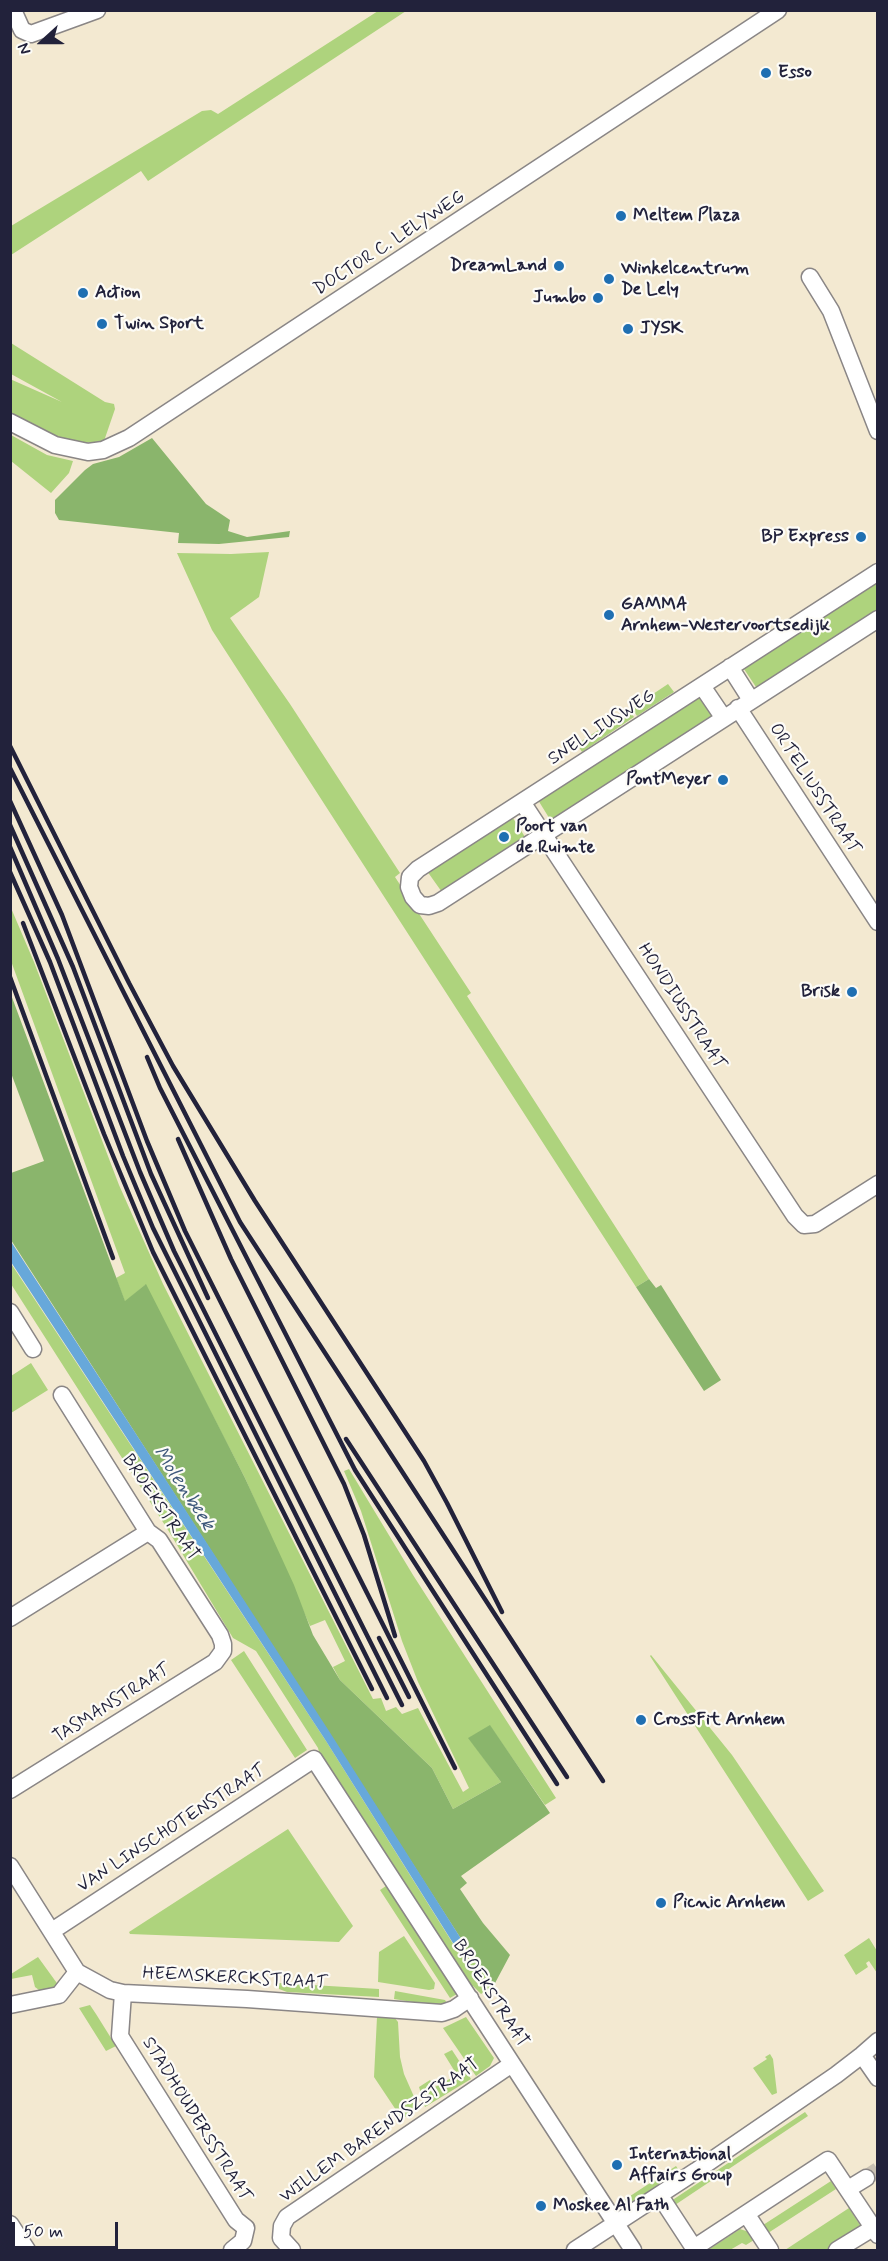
<!DOCTYPE html>
<style>
body{margin:0}
#map{position:relative;width:888px;height:2261px;overflow:hidden;background:#f3e9d1;font-family:Mynerve,sans-serif}
canvas{display:block}
.frame{position:absolute;inset:0;border:12px solid #22223b;pointer-events:none}
.north{position:absolute;left:12px;top:12px;width:60px;height:60px;-webkit-text-stroke:4px #fdfcf7;paint-order:stroke;rotate:249deg;font-size:16px;font-weight:700;line-height:24px;text-align:center;color:#22223b}
.north::after{content:'';display:block;margin:auto;width:21px;height:27px;background:#22223b;clip-path:polygon(50% 0,100% 100%,50% 72%,0 100%)}
.scale{position:absolute;left:12px;top:2222px;width:106px;height:27px;box-sizing:border-box;border:3px solid #22223b;border-top:0;padding-left:8px;font-size:18px;line-height:21px;white-space:nowrap;color:#22223b;-webkit-text-stroke:4px #fdfcf7;paint-order:stroke}
</style>
<div id="map">
<canvas width="888" height="2261"></canvas>
<div class="frame"></div>
<div class="north">N</div>
<div class="scale">50 m</div>
</div>
<script>
const ctx = document.querySelector('canvas').getContext('2d');
ctx.lineJoin = 'round';
function fillPath(path, color) { ctx.fillStyle = color; ctx.fill(path, 'evenodd'); }
const toPath = rows => new Path2D(rows.map(r => 'M' + r).join(''));
function trace(path, color, width, dash) { ctx.strokeStyle = color; ctx.lineWidth = width; ctx.lineCap = dash ? 'butt' : 'round'; ctx.setLineDash(dash || []); ctx.stroke(path); }
function write(font, color, halo, rows, align = 'center') {
  ctx.font = font + ' Mynerve,sans-serif'; ctx.lineWidth = 4.5; ctx.setLineDash([]); ctx.textBaseline = 'middle'; ctx.strokeStyle = halo; ctx.fillStyle = color; for (const [text, x, y, turn = 0] of rows) {
    ctx.save(); ctx.translate(x, y); ctx.rotate((+turn || 0) * Math.PI / 180); ctx.textAlign = isNaN(turn) ? turn : align; if (halo) ctx.strokeText(text, 0, 0); ctx.fillText(text, 0, 0); ctx.restore();
  }
}
const green = toPath([
 [378,11,406,11,148,181,141,171,11,255,11,226,202,111,211,110,218,114],
 [11,343,105,402,114,404,115,409,104,441,93,443,64,440,11,414,10,379,62,402,11,374],
 [11,435,47,455,73,461,69,473,51,493,11,461],
 [269,552,259,597,230,618,290,704,400,873,395,877,471,993,467,996,649,1279,636,1287,212,630,177,553,231,554],
 [877,577,877,613,761,690,756,687,744,669,744,664],
 [668,684,674,692,637,716,632,708],
 [699,697,713,717,551,821,538,800],
 [629,710,634,717,582,752,577,744],
 [511,815,527,840,444,895,427,871],
 [11,908,34,962,119,1185,163,1284,373,1699,381,1698,386,1711,396,1707,402,1714,418,1708,463,1792,469,1788,418,1682,402,1641,361,1511,344,1471,349,1469,413,1575,556,1798,545,1805,490,1726,469,1738,501,1782,453,1809,432,1768,340,1680,333,1667,345,1661,325,1620,310,1626,245,1478,145,1285,125,1302,116,1278,125,1273,11,961],
 [10,1262,326,1741,457,1950,465,1945,494,1985,481,1994,473,1986,469,1990,322,1764,318,1748,256,1651,233,1638,168,1530,11,1284],
 [31,1363,48,1390,11,1413,11,1376],
 [244,1651,307,1750,295,1758,231,1660],
 [651,1655,732,1755,824,1891,808,1901,650,1656],
 [288,1829,353,1926,339,1942,130,1934,129,1932],
 [386,1886,457,1994,450,1998,380,1890],
 [404,1936,435,1983,434,1989,429,1990,378,1982,379,1952],
 [869,1938,877,1951,877,1973,869,1961,866,1963,868,1967,856,1975,844,1955],
 [38,1957,59,1986,55,1990,39,1990,35,1987,32,1975,11,1979,11,1974],
 [279,1983,379,1989,379,1997,287,1992,279,1989],
 [395,1991,445,2000,450,2008,394,1999],
 [90,2005,96,2014,116,2046,106,2051,79,2008],
 [377,2017,394,2017,398,2022,400,2057,404,2074,419,2108,402,2119,374,2077],
 [466,2017,494,2058,490,2066,476,2076,443,2028],
 [452,2050,471,2079,425,2107,419,2087,430,2080,435,2087,457,2075,444,2054],
 [770,2054,773,2059,777,2093,772,2095,753,2068,767,2059,765,2057],
 [805,2112,808,2116,672,2207,668,2203],
 [676,2166,680,2172,626,2208,622,2207,621,2202],
 [831,2181,836,2189,765,2235,760,2227],
 [849,2208,862,2228,827,2250,785,2250],
 [740,2229,749,2232,754,2240,746,2245,742,2243,730,2250,708,2250]
]);
const forest = toPath([
 [152,438,206,504,230,520,228,531,247,537,290,531,289,537,219,544,178,543,179,533,59,520,55,513,55,500,85,470,93,464,119,457],
 [10,992,125,1301,146,1284,245,1478,294,1585,313,1635,340,1680,432,1768,453,1809,501,1782,468,1738,490,1725,550,1813,461,1876,467,1883,460,1889,483,1923,510,1955,494,1985,465,1945,11,1240,11,1173,44,1161,11,1073],
 [649,1279,656,1288,661,1285,721,1380,704,1391,636,1287]
]);
const water = toPath([
 [10,1240,329,1731,465,1945,462,1948,458,1951,326,1741,11,1262]
]);
const minorTunnel = toPath([
 [866,2178,878,2170]
]);
const minor = toPath([
 [13,10,22,30,31,34,97,10],
 [810,277,831,311,878,431],
 [10,422,55,445,88,452,103,450,129,438,778,10],
 [878,572,418,869,410,877,409,887,413,897,420,905,429,906,438,903,878,619],
 [730,667,751,700],
 [702,686,723,717],
 [738,708,878,922],
 [522,802,795,1216,804,1225,815,1224,878,1184],
 [10,1312,33,1349],
 [10,1618,148,1532],
 [10,1790,215,1662,223,1651,223,1644,220,1635,159,1540,148,1532,62,1395],
 [10,1866,77,1972,110,1990,123,1993,247,1999,442,2013,454,2009,470,1998],
 [52,1931,314,1759,633,2250],
 [123,1993,120,2036,236,2220,246,2228,243,2241,232,2250],
 [10,2005,59,1995,77,1972],
 [862,2055,878,2078],
 [848,2189,866,2178],
 [660,2196,694,2248,828,2160,878,2235],
 [747,2215,770,2250],
 [10,2224,27,2250],
 [292,2250,281,2238,282,2226,287,2217,512,2064],
 [575,2250,696,2171,836,2075,862,2055,878,2041],
 [837,2250,873,2228]
]);
const rail = toPath([
 [10,746,129,983,173,1066,255,1201,424,1461,447,1503,502,1612],
 [10,768,240,1222,603,1781],
 [10,801,62,915,147,1141,185,1231,455,1768],
 [10,825,73,967,151,1174,208,1298],
 [10,847,58,959,140,1172,174,1251,402,1705],
 [10,872,50,962,123,1156,153,1228,387,1698],
 [23,923,104,1134,153,1252,372,1689],
 [10,977,113,1258],
 [147,1057,160,1088,355,1470,557,1784],
 [178,1139,231,1259,344,1484,364,1535,395,1636],
 [346,1439,567,1777],
 [379,1638,409,1697]
]);
const markers = [
 [766,73,6,"#1f6fb2"],
 [621,216,6,"#1f6fb2"],
 [559,266,6,"#1f6fb2"],
 [609,279,6,"#1f6fb2"],
 [83,293,6,"#1f6fb2"],
 [598,298,6,"#1f6fb2"],
 [102,324,6,"#1f6fb2"],
 [628,329,6,"#1f6fb2"],
 [861,537,6,"#1f6fb2"],
 [609,615,6,"#1f6fb2"],
 [723,780,6,"#1f6fb2"],
 [504,837,6,"#1f6fb2"],
 [852,992,6,"#1f6fb2"],
 [641,1720,6,"#1f6fb2"],
 [661,1903,6,"#1f6fb2"],
 [617,2165,6,"#1f6fb2"],
 [541,2206,6,"#1f6fb2"]
];
const poiNames = [
 ["Esso",778,73],
 ["Meltem Plaza",633,216],
 ["DreamLand",547,266,"right"],
 ["Winkelcentrum",621,269],
 ["De Lely",621,290],
 ["Action",95,293],
 ["Jumbo",586,298,"right"],
 ["Twin Sport",114,324],
 ["JYSK",640,329],
 ["BP Express",849,537,"right"],
 ["GAMMA",621,605],
 ["Arnhem-Westervoortsedijk",621,626],
 ["PontMeyer",711,780,"right"],
 ["Poort van",516,827],
 ["de Ruimte",516,848],
 ["Brisk",840,992,"right"],
 ["CrossFit Arnhem",653,1720],
 ["Picnic Arnhem",673,1903],
 ["International",629,2155],
 ["Affairs Group",629,2176],
 ["Moskee Al Fath",553,2206]
];
const streetNames = [
 ["DOCTOR C. LELYWEG",390,244,-33],
 ["SNELLIUSWEG",602,728,-33],
 ["ORTELIUSSTRAAT",814,789,57],
 ["HONDIUSSTRAAT",681,1007,57],
 ["BROEKSTRAAT",160,1508,56],
 ["TASMANSTRAAT",112,1704,-32],
 ["VAN LINSCHOTENSTRAAT",172,1829,-33],
 ["HEEMSKERCKSTRAAT",235,1979,3],
 ["BROEKSTRAAT",490,1994,57],
 ["STADHOUDERSSTRAAT",196,2120,58],
 ["WILLEM BARENDSZSTRAAT",380,2131,-35]
];
const waterNames = [
 ["Molenbeek",183,1489,57]
];
fillPath(green, '#aed37d');
fillPath(forest, '#8ab56c');
fillPath(water, '#67a8da');
trace(minorTunnel, '#c9c1b3', 16, [16, 8]);
trace(minor, '#8a8686', 19);
trace(minor, '#fff', 16);
trace(rail, '#22223b', 4.5);
for (const [x, y, r, color] of markers) { const dot = new Path2D(); dot.arc(x, y, r, 0, 2 * Math.PI); ctx.fillStyle = color; ctx.fill(dot); trace(dot, '#fdfcf7', 2); }
write('bold 18px', '#22223b', '#fdfcf7', poiNames, 'left');
write('18px', '#22223b', '#fdfcf7', streetNames);
write('italic 20px', '#3e587b', '#fdfcf7', waterNames);
</script>
